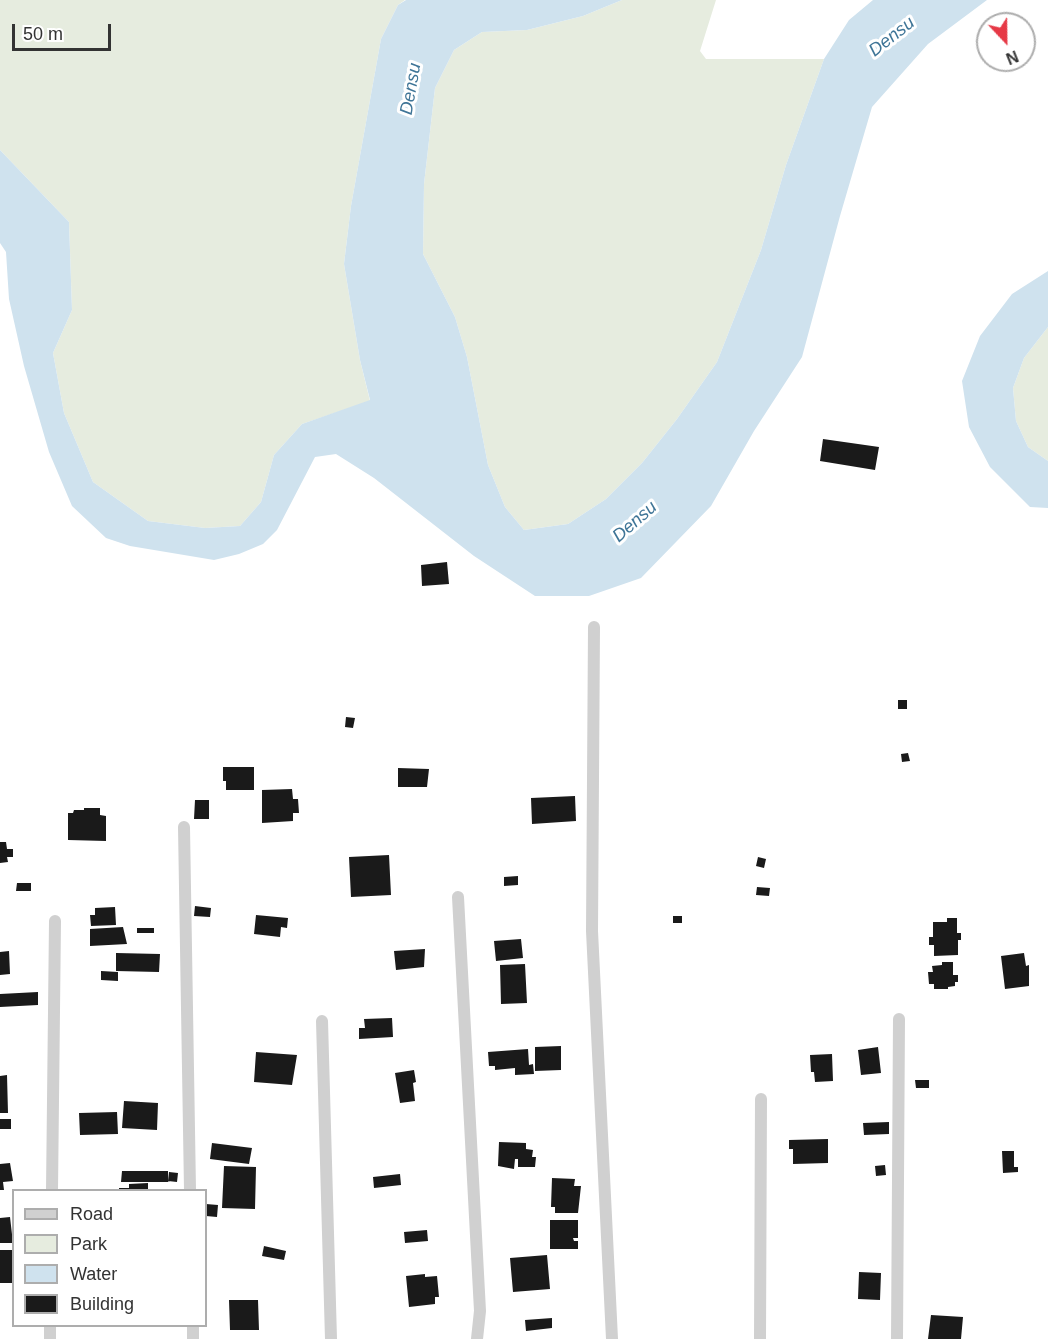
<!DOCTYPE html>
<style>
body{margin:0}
#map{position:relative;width:1048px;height:1339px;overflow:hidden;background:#fff;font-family:Helvetica,sans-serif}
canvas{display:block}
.legend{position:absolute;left:12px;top:1189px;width:195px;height:138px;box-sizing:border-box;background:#fff;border:2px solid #adadad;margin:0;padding:8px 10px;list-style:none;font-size:18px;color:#333}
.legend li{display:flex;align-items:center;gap:12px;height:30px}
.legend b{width:30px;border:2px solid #adadad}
.north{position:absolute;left:976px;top:12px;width:60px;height:60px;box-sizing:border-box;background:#fff;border:2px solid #adadad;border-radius:50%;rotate:158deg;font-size:16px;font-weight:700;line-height:24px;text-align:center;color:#333}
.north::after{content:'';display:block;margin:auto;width:21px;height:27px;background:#e63946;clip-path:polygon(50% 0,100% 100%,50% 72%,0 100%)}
.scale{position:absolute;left:12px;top:24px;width:99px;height:27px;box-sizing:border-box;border:3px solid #333;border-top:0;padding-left:8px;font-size:18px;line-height:21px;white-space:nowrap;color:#333;-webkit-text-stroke:4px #fff;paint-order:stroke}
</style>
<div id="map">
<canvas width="1048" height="1339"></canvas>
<ul class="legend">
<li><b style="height:8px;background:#d0d0d0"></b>Road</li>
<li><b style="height:16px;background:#e6ecdf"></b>Park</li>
<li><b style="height:16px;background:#cfe2ee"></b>Water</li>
<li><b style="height:16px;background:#1a1a1a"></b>Building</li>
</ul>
<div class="north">N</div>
<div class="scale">50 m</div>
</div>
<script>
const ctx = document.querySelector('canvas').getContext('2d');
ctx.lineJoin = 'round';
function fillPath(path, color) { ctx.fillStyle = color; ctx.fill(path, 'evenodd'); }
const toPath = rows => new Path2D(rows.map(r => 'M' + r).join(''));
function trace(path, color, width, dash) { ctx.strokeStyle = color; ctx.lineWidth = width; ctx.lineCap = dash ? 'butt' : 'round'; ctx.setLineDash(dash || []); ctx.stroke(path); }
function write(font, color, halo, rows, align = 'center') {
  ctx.font = font + ' Helvetica,sans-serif'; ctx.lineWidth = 6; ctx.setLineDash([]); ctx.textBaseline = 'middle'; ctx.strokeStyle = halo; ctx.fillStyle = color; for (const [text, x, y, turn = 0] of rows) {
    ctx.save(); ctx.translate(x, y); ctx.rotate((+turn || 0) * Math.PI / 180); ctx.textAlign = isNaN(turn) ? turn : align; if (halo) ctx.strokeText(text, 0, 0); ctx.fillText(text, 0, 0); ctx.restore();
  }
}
const green = toPath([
 [0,0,405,0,398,5,381,39,351,206,344,264,360,360,370,401,302,424,274,455,261,502,240,526,205,528,148,521,93,482,64,413,53,353,72,310,69,222,0,150],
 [622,0,716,0,700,51,706,59,824,59,786,165,761,250,717,362,677,419,642,463,606,499,568,524,524,530,505,507,488,465,467,357,455,317,423,254,424,184,435,88,454,50,482,32,527,30,583,16],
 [1048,327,1048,461,1028,447,1016,421,1013,388,1024,358]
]);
const water = toPath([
 [406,0,622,0,583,16,527,30,482,32,454,50,435,88,424,184,423,254,455,317,467,357,488,465,505,507,524,530,568,524,606,499,642,463,677,419,717,362,761,250,786,165,824,59,849,20,873,0,987,0,928,44,872,107,840,216,802,357,754,431,711,506,641,578,589,596,535,596,474,556,374,478,336,454,315,457,277,530,263,544,239,554,214,560,130,546,106,538,72,506,49,452,24,366,9,299,6,252,0,243,0,150,69,222,72,310,53,353,64,413,93,482,148,521,205,528,240,526,261,502,274,455,302,424,370,400,360,360,344,264,351,206,381,39,398,5],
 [1048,271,1048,327,1024,358,1013,388,1016,421,1028,447,1048,461,1048,508,1030,507,990,467,969,427,962,381,980,336,1012,294]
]);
const building = toPath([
 [823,439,879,447,875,470,820,461],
 [447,562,449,584,422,586,421,565],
 [898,700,907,700,907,709,898,709],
 [346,717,355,718,353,728,345,727],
 [908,753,910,761,902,762,901,754],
 [223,767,254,767,254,790,226,790,226,781,223,781],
 [398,768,429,769,427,787,398,787],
 [292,789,293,799,298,799,299,813,293,813,293,821,262,823,262,790],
 [575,796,576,821,532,824,531,798],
 [195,800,209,800,209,819,194,819],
 [84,808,100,808,100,815,106,816,106,841,68,840,68,813,73,813,74,810,84,810],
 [0,842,6,842,7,849,13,849,13,857,7,857,8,862,0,863],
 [389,855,391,895,351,897,349,857],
 [758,857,766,859,764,868,756,866],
 [518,876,518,885,504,886,504,877],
 [17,883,31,883,31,891,16,891],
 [757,887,770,888,769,896,756,895],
 [195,906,211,908,210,917,194,916],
 [115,907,116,925,91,926,90,915,95,915,95,908],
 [256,915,288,918,287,928,281,927,280,937,254,934],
 [673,916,682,916,682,923,673,923],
 [947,918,957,918,957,933,961,933,961,940,958,940,958,955,934,956,934,945,929,945,929,937,933,937,933,922,947,922],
 [123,927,127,944,90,946,90,929],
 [137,928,154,928,154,933,137,933],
 [521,939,523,958,496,961,494,941],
 [425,949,424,967,396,970,394,951],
 [9,951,10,974,0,975,0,952],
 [116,953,160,954,159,972,116,971],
 [1024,953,1026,966,1029,965,1029,986,1005,989,1001,956],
 [942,962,953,962,953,975,958,975,958,982,955,982,955,986,948,987,948,989,934,989,934,984,929,984,928,972,933,972,932,966,942,965],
 [525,964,527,1003,501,1004,500,965],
 [101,971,118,972,118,981,101,980],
 [38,992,38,1005,0,1007,0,994],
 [392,1018,393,1037,359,1039,359,1028,365,1028,364,1019],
 [561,1046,561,1070,535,1071,535,1047],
 [878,1047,881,1073,861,1075,858,1050],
 [528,1049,529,1065,533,1064,534,1074,515,1075,515,1068,495,1070,495,1066,489,1066,488,1052],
 [256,1052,297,1055,292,1085,254,1082],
 [832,1054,833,1081,815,1082,814,1072,811,1072,810,1055],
 [414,1070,416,1082,413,1083,415,1101,400,1103,395,1073],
 [7,1075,8,1113,0,1113,0,1076],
 [915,1080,929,1080,929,1088,916,1088],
 [124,1101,158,1103,157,1130,122,1128],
 [117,1112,118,1134,80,1135,79,1113],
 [0,1119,11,1119,11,1129,0,1129],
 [889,1122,889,1134,864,1135,863,1123],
 [828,1139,828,1163,793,1164,793,1149,789,1149,789,1140],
 [499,1142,526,1143,526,1149,533,1150,532,1157,536,1157,535,1167,518,1167,518,1159,515,1159,514,1169,498,1166],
 [212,1143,252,1148,249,1164,210,1159],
 [1002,1151,1014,1151,1014,1167,1018,1167,1018,1172,1003,1173],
 [10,1163,13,1181,3,1182,4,1190,0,1190,0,1164],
 [885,1165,886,1175,876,1176,875,1166],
 [224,1166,256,1167,255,1209,222,1208],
 [122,1171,168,1171,168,1182,121,1182],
 [169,1172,178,1173,177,1182,168,1181],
 [400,1174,401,1185,374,1188,373,1177],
 [552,1178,575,1179,574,1186,581,1186,578,1213,555,1213,555,1207,551,1207],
 [148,1183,148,1190,119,1190,119,1188,129,1188,129,1184],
 [206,1204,218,1205,217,1217,206,1216],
 [10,1217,13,1243,0,1243,0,1218],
 [550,1220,578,1220,578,1238,573,1238,574,1241,578,1241,578,1249,550,1249],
 [427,1230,428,1241,405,1243,404,1232],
 [264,1246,286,1251,284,1260,262,1256],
 [0,1250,14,1250,13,1283,0,1283],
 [547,1255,550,1289,513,1292,510,1258],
 [859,1272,881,1273,880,1300,858,1299],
 [425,1274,425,1277,437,1276,439,1297,435,1297,435,1304,409,1307,406,1276],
 [229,1300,258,1300,259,1330,230,1330],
 [931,1315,963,1317,961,1339,928,1339],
 [552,1318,552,1328,526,1331,525,1320]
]);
const minor = toPath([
 [594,627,592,931,612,1339],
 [184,827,190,1190],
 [458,897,480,1311,477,1339],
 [322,1021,331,1339],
 [52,1190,55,921],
 [193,1326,193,1339],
 [50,1339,50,1326],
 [760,1339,761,1099],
 [897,1339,899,1019]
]);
const waterNames = [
 ["Densu",892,37,-38],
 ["Densu",411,89,-80],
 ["Densu",635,522,-41]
];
fillPath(green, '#e6ecdf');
fillPath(water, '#cfe2ee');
fillPath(building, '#1a1a1a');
trace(minor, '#d0d0d0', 12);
write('italic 18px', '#3f7597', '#fff', waterNames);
</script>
